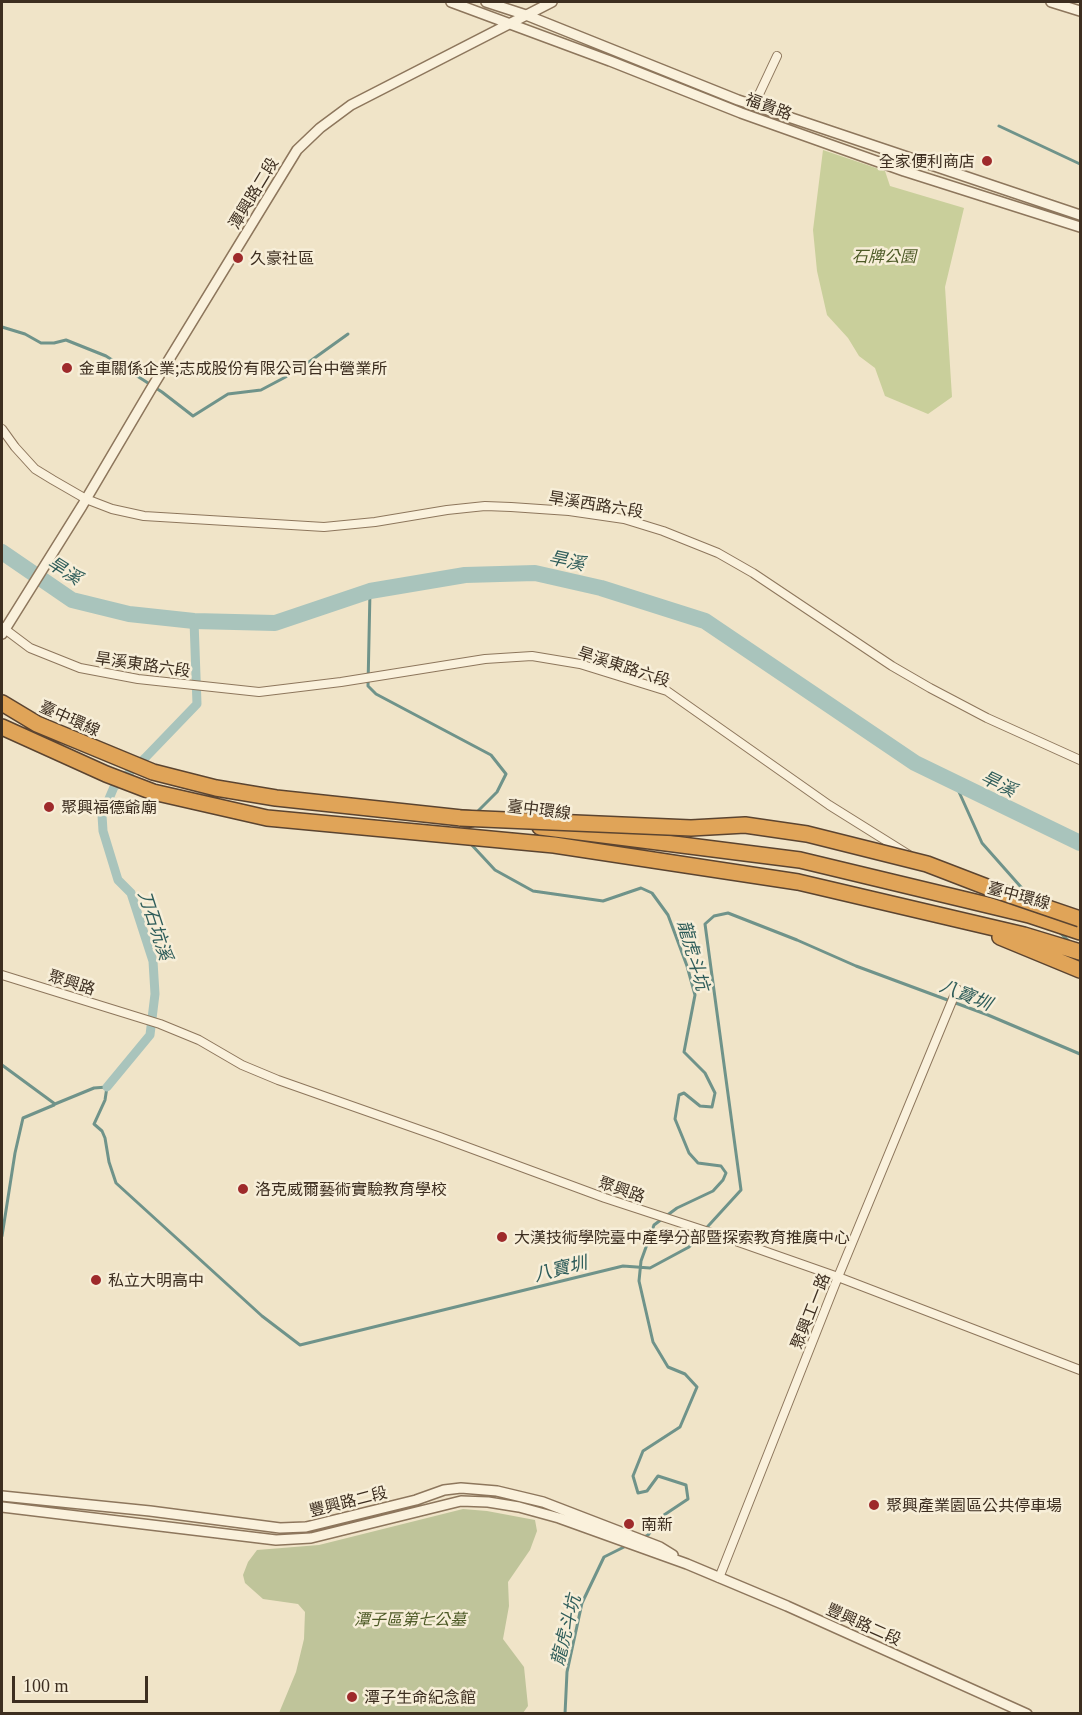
<!DOCTYPE html>
<meta charset="utf-8">
<style>
body{margin:0}
#map{position:relative;width:1082px;height:1715px;overflow:hidden;background:#f0e4c8;font-family:Georgia,serif}
canvas{display:block}
.frame{position:absolute;inset:0;border:3px solid #3d2e20;pointer-events:none}
.scale{position:absolute;left:12px;top:1676px;width:136px;height:27px;box-sizing:border-box;border:3px solid #3d2e20;border-top:0;padding-left:8px;font-size:18px;line-height:21px;white-space:nowrap;color:#3d2e20;-webkit-text-stroke:4px #f7eed8;paint-order:stroke}
</style>
<div id="map">
<canvas width="1082" height="1715"></canvas>
<div class="frame"></div>
<div class="scale">100 m</div>
</div>
<script>
const ctx = document.querySelector('canvas').getContext('2d');
ctx.lineJoin = 'round';
function fillPath(path, color) { ctx.fillStyle = color; ctx.fill(path, 'evenodd'); }
const toPath = rows => new Path2D(rows.map(r => 'M' + r).join(''));
function trace(path, color, width, dash) { ctx.strokeStyle = color; ctx.lineWidth = width; ctx.lineCap = dash ? 'butt' : 'round'; ctx.setLineDash(dash || []); ctx.stroke(path); }
function write(font, color, halo, rows, align = 'center') {
  ctx.font = font + ' Georgia,"Noto Sans TC",serif'; ctx.lineWidth = 5; ctx.setLineDash([]); ctx.textBaseline = 'middle'; ctx.strokeStyle = halo; ctx.fillStyle = color; for (const [text, x, y, turn = 0] of rows) {
    ctx.save(); ctx.translate(x, y); ctx.rotate((+turn || 0) * Math.PI / 180); ctx.textAlign = isNaN(turn) ? turn : align; if (halo) ctx.strokeText(text, 0, 0); ctx.fillText(text, 0, 0); ctx.restore();
  }
}
const green = toPath([
 [823,150,885,171,890,186,964,208,945,287,952,397,928,414,885,396,875,368,859,356,848,338,827,315,817,271,813,230]
]);
const cemetery = toPath([
 [463,1509,487,1511,535,1520,537,1531,530,1550,508,1582,509,1606,503,1639,524,1667,528,1706,523,1713,279,1713,296,1672,304,1639,305,1612,298,1604,263,1599,245,1583,243,1575,248,1562,257,1550,319,1545]
]);
const stream = toPath([
 [999,126,1080,164],
 [2,327,25,334,41,343,54,343,66,340,106,356,162,392,193,416,228,394,261,390,295,372,348,334],
 [370,591,368,686,376,694,491,755,506,774,497,792,476,813],
 [955,783,982,843,1028,895],
 [469,842,495,870,533,891,603,901,641,888,652,893,668,915,687,966,695,995,684,1052,705,1073,715,1093,712,1107,700,1106,684,1093,679,1095,675,1119,689,1153,698,1163,721,1166,726,1173,723,1180,713,1191,677,1208,654,1225,641,1261,639,1281,653,1342,668,1367,685,1374,697,1387,680,1427,643,1451,633,1476,638,1493,647,1491,658,1476,686,1485,688,1499,664,1515,648,1535,642,1538],
 [1059,932,1069,941],
 [2,1065,55,1104,94,1088,107,1087,105,1100,94,1124,102,1131,105,1138,109,1162,116,1183,262,1316,300,1345,623,1266,650,1268,689,1247,741,1190,705,924,714,916,728,913,797,940,856,966,988,1015,1080,1054],
 [2,1236,15,1153,23,1118,54,1105],
 [565,1714,567,1672,582,1603,604,1557,628,1545]
]);
const canal = toPath([
 [107,1087,150,1035,155,994,153,961,131,893,118,880,103,831,102,815,114,787,145,758,197,704,194,621]
]);
const river = toPath([
 [2,552,72,600,129,614,194,621,275,623,370,591,465,575,535,573,601,588,705,621,915,763,1080,843]
]);
const minor = toPath([
 [754,105,777,56],
 [2,429,15,447,35,469,53,480,86,499,112,509,144,516,324,527,375,522,447,510,485,506,511,507,569,511,624,519,663,531,718,553,753,573,892,666,930,688,987,718,1080,760],
 [2,627,30,648,80,668,138,679,259,692,341,682,485,659,532,656,580,664,667,691,829,805,909,855],
 [2,975,160,1024,199,1040,242,1065,278,1080,440,1137,605,1198,727,1238,838,1277,1080,1370],
 [719,1578,838,1277,957,989]
]);
const tertiary = toPath([
 [451,2,610,61,741,113,904,171,1080,227],
 [486,2,526,15,738,100,1080,215],
 [1051,2,1080,11],
 [2,634,82,506,151,389,297,150,320,128,351,105,552,2],
 [2,1496,150,1511,280,1528,306,1527,416,1500,444,1490,461,1488,497,1491,543,1502,660,1547,673,1555],
 [2,1507,276,1540,311,1538,461,1501,488,1502,519,1507,559,1518,687,1564,787,1606,1027,1714]
]);
const motorway = toPath([
 [2,703,37,724,153,772,216,788,276,798,471,819],
 [2,727,106,774,153,792,267,818,554,845,798,882,1024,935,1080,952],
 [540,827,800,860,1029,915,1080,932],
 [1000,937,1080,970]
]);
const motorwayBridge = toPath([
 [460,818,691,828,745,825,807,834,927,864,992,889,1080,919]
]);
const markers = [
 [987,161,6,"#9e2a2b"],
 [238,258,6,"#9e2a2b"],
 [67,368,6,"#9e2a2b"],
 [49,807,6,"#9e2a2b"],
 [243,1189,6,"#9e2a2b"],
 [502,1237,6,"#9e2a2b"],
 [96,1280,6,"#9e2a2b"],
 [874,1505,6,"#9e2a2b"],
 [629,1524,6,"#9e2a2b"],
 [352,1697,6,"#9e2a2b"]
];
const streetNames = [
 ["福貴路",769,106,20],
 ["潭興路二段",253,193,-59],
 ["旱溪西路六段",596,504,9],
 ["旱溪東路六段",143,664,8],
 ["旱溪東路六段",624,666,18],
 ["臺中環線",70,718,24],
 ["臺中環線",539,809,7],
 ["臺中環線",1019,895,15],
 ["聚興路",72,982,17],
 ["聚興路",622,1189,19],
 ["聚興工一路",810,1311,-69],
 ["豐興路二段",348,1501,-14],
 ["豐興路二段",864,1624,24]
];
const poiNames = [
 ["全家便利商店",975,161,"right"],
 ["久豪社區",250,258],
 ["金車關係企業;志成股份有限公司台中營業所",79,368],
 ["聚興福德爺廟",61,807],
 ["洛克威爾藝術實驗教育學校",255,1189],
 ["大漢技術學院臺中產學分部暨探索教育推廣中心",514,1237],
 ["私立大明高中",108,1280],
 ["聚興產業園區公共停車場",886,1505],
 ["南新",641,1524],
 ["潭子生命紀念館",364,1697]
];
const parkNames = [
 ["石牌公園",884,256],
 ["潭子區第七公墓",410,1619]
];
const waterNames = [
 ["旱溪",567,560,12],
 ["旱溪",65,570,32],
 ["旱溪",999,783,26],
 ["刀石坑溪",156,925,72],
 ["龍虎斗坑",694,955,74],
 ["八寶圳",966,994,22],
 ["八寶圳",560,1268,-14],
 ["龍虎斗坑",565,1630,-76]
];
fillPath(green, '#c9cf9b');
fillPath(cemetery, '#bfc49a');
trace(stream, '#6f938a', 3);
trace(canal, '#a9c4bc', 9);
trace(river, '#a9c4bc', 16);
trace(minor, '#8d765c', 10);
trace(tertiary, '#8d765c', 12);
trace(motorway, '#5b4430', 18);
trace(minor, '#faf1dc', 8);
trace(tertiary, '#faf1dc', 9);
trace(motorway, '#e0a458', 15);
trace(motorwayBridge, '#5b4430', 18, []);
trace(motorwayBridge, '#e0a458', 15);
for (const [x, y, r, color] of markers) { const dot = new Path2D(); dot.arc(x, y, r, 0, 2 * Math.PI); ctx.fillStyle = color; ctx.fill(dot); trace(dot, '#f7eed8', 2); }
write('16px', '#3d2e20', '#f7eed8', streetNames);
write('16px', '#3d2e20', '#f7eed8', poiNames, 'left');
write('italic 16px', '#4d5a26', '#f7eed8', parkNames);
write('italic 18px', '#2f5d5a', '#f7eed8', waterNames);
</script>
